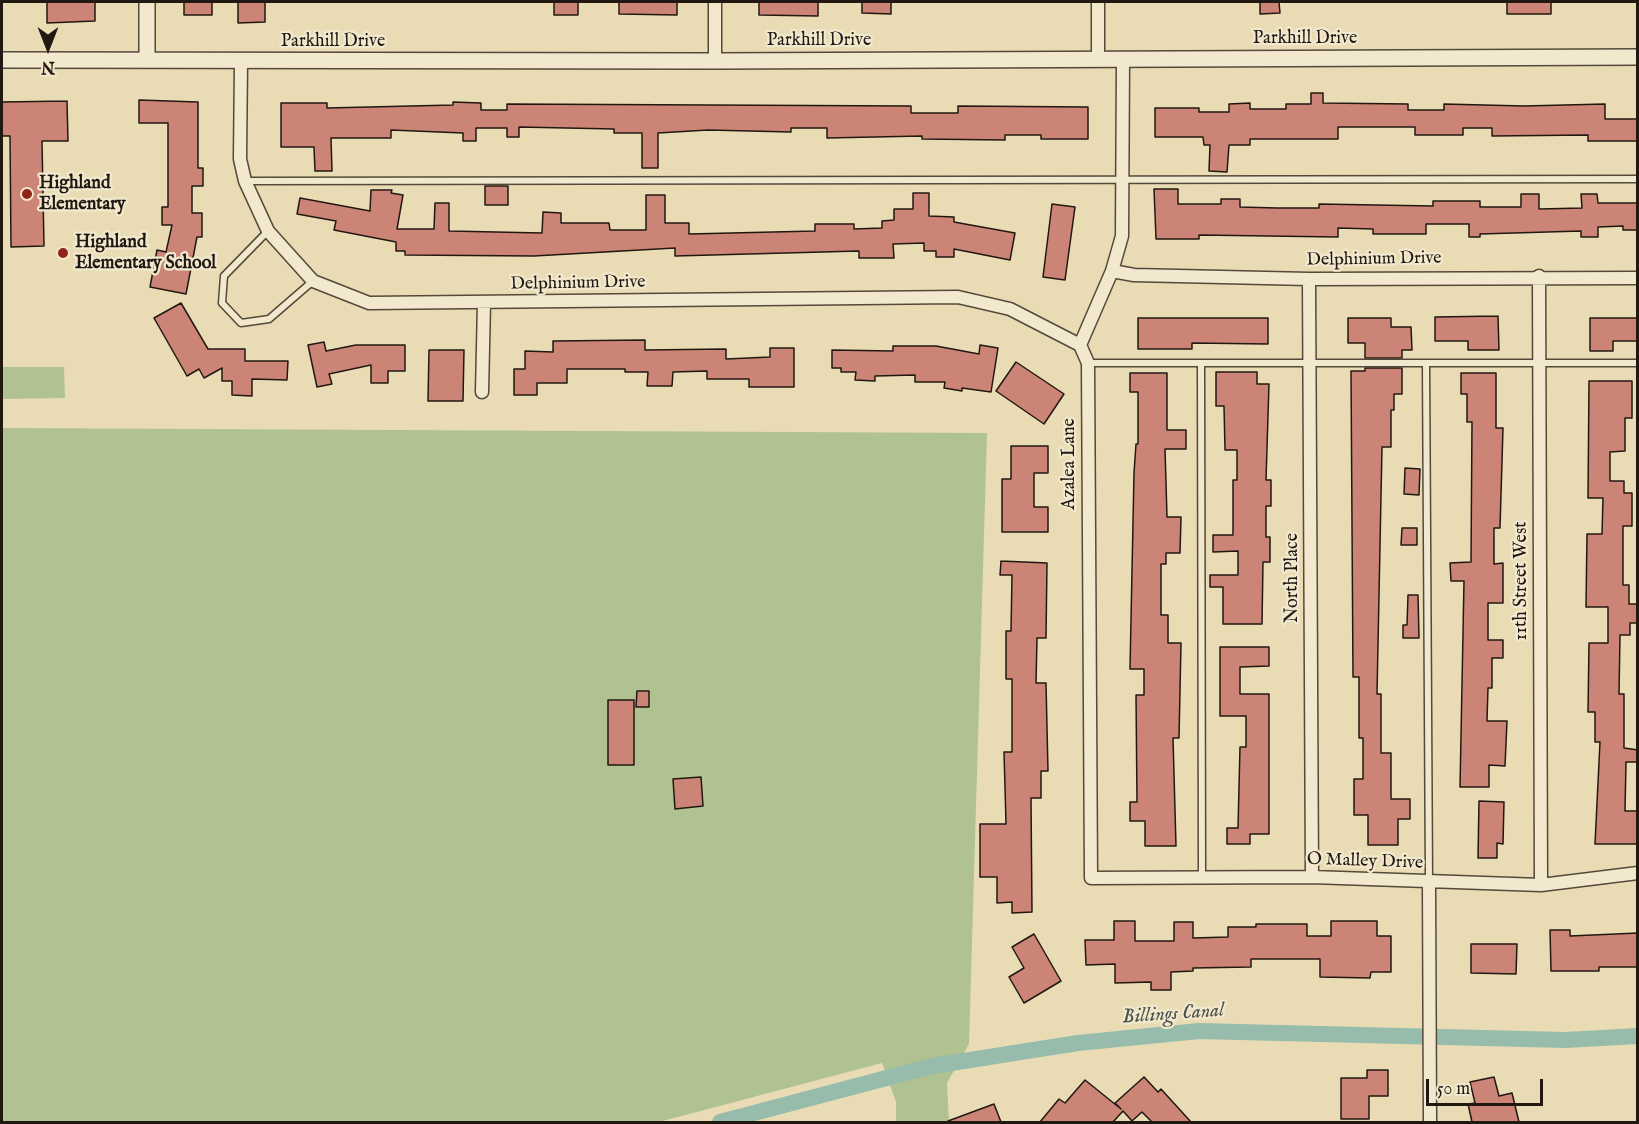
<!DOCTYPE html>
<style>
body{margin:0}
#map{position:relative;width:1639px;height:1124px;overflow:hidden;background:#e9dcb4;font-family:"IM FELL English",serif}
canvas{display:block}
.frame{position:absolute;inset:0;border:3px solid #221812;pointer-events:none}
.north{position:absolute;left:18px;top:18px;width:60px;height:60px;-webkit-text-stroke:4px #f1e8ce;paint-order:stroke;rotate:180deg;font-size:16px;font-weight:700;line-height:24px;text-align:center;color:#221812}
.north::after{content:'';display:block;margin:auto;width:21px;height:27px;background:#221812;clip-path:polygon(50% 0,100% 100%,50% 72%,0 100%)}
.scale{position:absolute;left:1426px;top:1079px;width:117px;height:27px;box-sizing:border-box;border:3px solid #221812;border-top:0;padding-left:8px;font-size:18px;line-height:21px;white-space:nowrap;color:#221812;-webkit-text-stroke:4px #f1e8ce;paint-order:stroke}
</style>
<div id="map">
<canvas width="1639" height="1124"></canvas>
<div class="frame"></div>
<div class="north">N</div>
<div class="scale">50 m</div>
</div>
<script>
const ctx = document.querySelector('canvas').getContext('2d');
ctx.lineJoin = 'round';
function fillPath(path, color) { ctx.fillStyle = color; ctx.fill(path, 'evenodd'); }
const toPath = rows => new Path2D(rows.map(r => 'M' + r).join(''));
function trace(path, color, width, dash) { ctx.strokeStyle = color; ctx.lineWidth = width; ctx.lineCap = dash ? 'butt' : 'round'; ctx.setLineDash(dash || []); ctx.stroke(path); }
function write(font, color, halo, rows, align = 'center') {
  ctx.font = font + ' "IM FELL English",serif'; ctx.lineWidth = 4.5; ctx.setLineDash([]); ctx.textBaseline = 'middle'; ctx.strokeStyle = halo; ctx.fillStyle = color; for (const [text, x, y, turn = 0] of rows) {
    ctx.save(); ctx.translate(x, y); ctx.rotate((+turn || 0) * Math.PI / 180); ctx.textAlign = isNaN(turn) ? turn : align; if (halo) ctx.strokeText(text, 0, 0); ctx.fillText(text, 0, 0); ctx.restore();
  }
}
const green = toPath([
 [2,367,64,367,65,398,2,399],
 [2,428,987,433,969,1044,947,1083,949,1122,896,1122,896,1102,882,1063,659,1122,2,1122]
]);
const canal = toPath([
 [720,1122,932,1066,1078,1043,1199,1031,1565,1040,1638,1036]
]);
const building = toPath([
 [47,2,95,2,95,21,47,23,47,2],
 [184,2,212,2,212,15,184,15,184,2],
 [238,2,265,2,265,22,238,23,238,2],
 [554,2,578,2,578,15,554,15,554,2],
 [619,2,677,2,677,15,619,14,619,2],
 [759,2,818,2,818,16,759,15,759,2],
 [862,2,891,2,891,14,862,13,862,2],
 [1260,2,1279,2,1280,13,1260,14,1260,2],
 [1507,2,1551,2,1551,14,1507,14,1507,2],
 [1311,93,1323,93,1323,103,1408,104,1408,110,1444,110,1444,104,1524,106,1605,104,1605,119,1637,119,1638,141,1588,141,1588,135,1492,136,1492,128,1463,128,1463,135,1415,135,1415,127,1338,127,1338,139,1250,139,1250,145,1229,145,1227,172,1209,171,1210,145,1204,145,1203,137,1155,137,1155,108,1199,108,1199,112,1229,112,1229,104,1250,103,1250,109,1286,109,1286,104,1311,104,1311,93],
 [139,100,198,102,198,168,203,168,203,186,192,186,192,213,202,213,202,237,197,237,186,294,150,287,157,250,166,252,172,225,162,225,162,207,168,207,168,123,139,123,139,100],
 [67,101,68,141,42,141,44,246,11,247,10,136,2,136,2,102,67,101],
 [453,102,481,103,481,110,507,110,507,104,911,106,911,113,958,113,958,106,1088,107,1088,139,1041,139,1041,135,1005,135,1005,140,922,139,922,136,827,138,827,128,791,128,791,132,708,130,658,133,658,168,642,168,642,133,614,133,614,129,519,127,519,137,507,137,507,128,476,128,476,141,463,141,463,133,391,130,391,138,331,138,332,171,315,171,314,147,281,147,281,103,327,103,327,108,453,105,453,102],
 [485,186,508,186,508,205,485,205,485,186],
 [1154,189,1178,189,1178,204,1221,204,1221,199,1240,199,1240,207,1277,208,1319,208,1319,204,1433,206,1433,201,1480,201,1480,207,1521,207,1521,194,1539,194,1539,209,1582,208,1581,194,1597,194,1598,203,1638,203,1638,230,1623,230,1623,226,1598,227,1598,237,1581,237,1581,231,1480,234,1480,237,1469,237,1469,224,1426,224,1426,234,1373,234,1373,229,1338,228,1338,237,1199,235,1199,239,1156,239,1154,189],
 [371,190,392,190,391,193,403,195,397,229,434,229,435,203,449,203,449,231,542,233,543,212,561,213,561,223,609,223,610,230,646,230,646,195,665,195,665,223,689,223,689,234,815,231,815,224,854,224,854,229,882,228,882,221,894,220,894,209,913,209,913,193,929,193,929,216,954,217,954,222,1015,233,1010,260,954,249,954,257,936,257,936,251,924,251,924,243,893,244,894,258,859,258,859,251,675,256,675,248,534,256,405,255,405,251,396,251,396,242,334,230,336,221,297,214,300,198,370,211,371,190],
 [1052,204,1075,207,1065,280,1043,277,1052,204],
 [181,303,208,349,245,349,245,361,288,361,287,380,252,379,252,396,232,395,232,381,222,381,222,368,204,378,199,369,187,376,154,318,181,303],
 [1498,316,1499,350,1468,350,1468,341,1435,341,1435,317,1498,316],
 [1138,318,1268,318,1268,344,1192,343,1192,349,1138,349,1138,318],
 [1348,318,1391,318,1391,327,1411,327,1412,350,1402,350,1402,358,1365,358,1365,343,1348,343,1348,318],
 [1590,318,1638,318,1638,341,1613,341,1613,351,1590,351,1590,318],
 [645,340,645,350,726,349,726,359,770,357,770,348,794,348,794,387,749,387,749,379,707,379,707,371,673,372,672,386,647,386,648,372,625,372,625,369,567,369,567,383,537,383,537,395,514,395,514,369,525,369,525,351,553,352,553,341,645,340],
 [324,342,326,351,356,345,405,345,405,371,388,371,388,383,371,383,371,365,329,374,332,384,317,387,308,345,324,342],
 [980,345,998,348,991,392,962,388,962,391,944,388,945,382,915,382,915,375,875,376,875,381,855,380,856,372,841,372,841,368,832,368,832,350,893,351,893,346,936,346,979,354,980,345],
 [429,350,464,350,463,401,428,401,429,350],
 [1016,362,1064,394,1044,424,996,391,1016,362],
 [1365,368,1402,368,1402,394,1394,394,1394,410,1391,410,1391,447,1382,447,1377,694,1381,694,1381,753,1391,753,1391,799,1410,799,1410,819,1398,819,1398,845,1368,845,1368,815,1354,815,1354,779,1363,779,1363,738,1359,738,1359,677,1353,677,1351,371,1365,371,1365,368],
 [1216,372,1257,372,1257,384,1269,384,1266,480,1271,480,1271,506,1266,506,1266,537,1270,537,1270,562,1263,562,1262,624,1223,624,1223,587,1210,587,1210,575,1238,575,1238,551,1213,552,1213,535,1233,535,1233,480,1237,480,1237,450,1225,450,1224,406,1216,406,1216,372],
 [1130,373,1167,373,1167,430,1186,430,1186,449,1165,449,1167,517,1181,517,1180,553,1166,553,1166,564,1161,564,1161,615,1168,615,1168,643,1181,643,1179,738,1173,738,1176,846,1145,846,1145,821,1130,821,1130,802,1137,802,1136,695,1144,695,1144,669,1130,669,1134,473,1136,444,1138,444,1138,392,1130,392,1130,373],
 [1461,373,1496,373,1496,428,1503,428,1500,528,1494,528,1494,564,1503,563,1503,603,1488,603,1488,640,1503,640,1503,658,1492,658,1492,688,1488,688,1487,721,1507,721,1505,766,1489,765,1489,787,1460,787,1464,581,1451,581,1450,563,1471,562,1472,422,1467,422,1467,394,1461,394,1461,373],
 [1589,381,1632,381,1632,418,1625,418,1625,451,1610,452,1610,481,1624,481,1624,493,1632,493,1632,526,1623,526,1623,585,1629,585,1629,604,1638,604,1638,623,1630,623,1630,635,1620,635,1619,694,1624,694,1624,748,1638,750,1638,762,1626,762,1625,811,1638,811,1638,844,1595,844,1600,742,1595,742,1595,712,1588,712,1589,643,1608,643,1608,607,1586,607,1587,534,1602,534,1603,498,1588,498,1589,381],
 [1011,446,1048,446,1048,473,1034,473,1034,507,1048,507,1048,532,1002,532,1002,479,1011,479,1011,446],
 [1405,468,1420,469,1419,495,1404,494,1405,468],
 [1402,528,1417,528,1417,545,1401,545,1402,528],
 [1001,561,1047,563,1046,638,1037,638,1036,683,1046,683,1048,771,1041,771,1041,798,1031,798,1032,912,1012,913,1012,902,997,903,997,877,980,877,980,824,1006,824,1004,752,1012,752,1012,679,1006,679,1006,631,1011,631,1012,575,1000,575,1001,561],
 [1408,595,1418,595,1419,638,1403,638,1403,625,1407,625,1408,595],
 [1220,647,1269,647,1269,666,1240,667,1240,694,1269,694,1269,834,1250,834,1250,844,1227,844,1227,828,1238,828,1240,747,1246,747,1246,716,1220,716,1220,647],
 [637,691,649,691,649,707,636,707,637,691],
 [608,700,634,700,634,765,608,765,608,700],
 [701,777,703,806,675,809,673,779,701,777],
 [1479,801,1504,802,1503,844,1497,843,1497,858,1478,858,1479,801],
 [1114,921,1135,921,1135,941,1174,941,1174,922,1193,922,1193,938,1228,937,1228,927,1256,927,1256,924,1307,924,1307,936,1331,936,1331,921,1377,921,1377,936,1391,936,1391,972,1371,972,1370,978,1320,977,1320,959,1251,959,1251,967,1193,968,1193,971,1171,972,1171,990,1151,990,1151,982,1115,983,1115,964,1086,965,1085,940,1114,940,1114,921],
 [1550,930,1570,930,1570,936,1638,933,1637,967,1599,967,1599,971,1551,971,1550,930],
 [1034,934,1061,981,1024,1003,1009,977,1024,968,1012,947,1034,934],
 [1471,944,1517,944,1516,974,1471,973,1471,944],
 [1367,1070,1388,1070,1388,1096,1369,1096,1369,1119,1341,1119,1341,1078,1367,1078,1367,1070],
 [1144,1077,1158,1092,1161,1089,1191,1122,1152,1122,1142,1112,1132,1121,1123,1111,1113,1122,1040,1122,1059,1099,1065,1103,1085,1080,1121,1109,1115,1103,1144,1077],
 [1494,1077,1499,1096,1512,1093,1519,1122,1472,1122,1468,1104,1475,1103,1470,1082,1494,1077],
 [994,1104,1001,1122,948,1122,948,1121,994,1104]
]);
const service = toPath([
 [246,181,1638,179],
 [268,231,224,276,222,303,241,323,269,319,313,281],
 [1088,363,1638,363],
 [1201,363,1202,878],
 [1426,363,1429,882]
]);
const minor = toPath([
 [1098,2,1098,59],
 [1123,59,1122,236,1112,271,1080,345,1088,363,1091,878,1312,877,1541,885,1638,873],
 [715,61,715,2],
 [241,62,240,159,245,181,268,231,313,281,369,303,958,297,1010,309,1080,345],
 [1112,271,1134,275,1309,279,1638,278],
 [1539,276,1541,885],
 [1309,279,1312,877],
 [482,392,484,303],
 [1429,882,1430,1122]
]);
const tertiary = toPath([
 [147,2,147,60],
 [2,60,715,61,1638,57]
]);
const markers = [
 [27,194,6,"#8f2418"],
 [63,253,6,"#8f2418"]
];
const streetNames = [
 ["Parkhill Drive",1305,39],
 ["Parkhill Drive",819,41],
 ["Parkhill Drive",333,42],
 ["Delphinium Drive",1374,260,-1],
 ["Delphinium Drive",578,284,-1],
 ["Azalea Lane",1070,464,-90],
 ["North Place",1293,578,-90],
 ["11th Street West",1522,581,-90],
 ["O Malley Drive",1365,862,2]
];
const poiNames = [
 ["Highland",39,184],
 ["Elementary",39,205],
 ["Highland",75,243],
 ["Elementary School",75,264]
];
const waterNames = [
 ["Billings Canal",1173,1015,-4]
];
fillPath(green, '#b1c291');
trace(canal, '#97bcac', 16);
fillPath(building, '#cb8475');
trace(building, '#221812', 1.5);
trace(service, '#54493a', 9);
trace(minor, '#54493a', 15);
trace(tertiary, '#54493a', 18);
trace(service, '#f1e8ce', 6);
trace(minor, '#f1e8ce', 12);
trace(tertiary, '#f1e8ce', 15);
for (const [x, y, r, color] of markers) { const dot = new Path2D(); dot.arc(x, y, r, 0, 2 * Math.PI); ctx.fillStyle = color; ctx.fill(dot); trace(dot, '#f1e8ce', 2); }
write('18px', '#221812', '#f1e8ce', streetNames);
write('bold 18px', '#221812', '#f1e8ce', poiNames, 'left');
write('italic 20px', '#4b5148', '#f1e8ce', waterNames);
</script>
